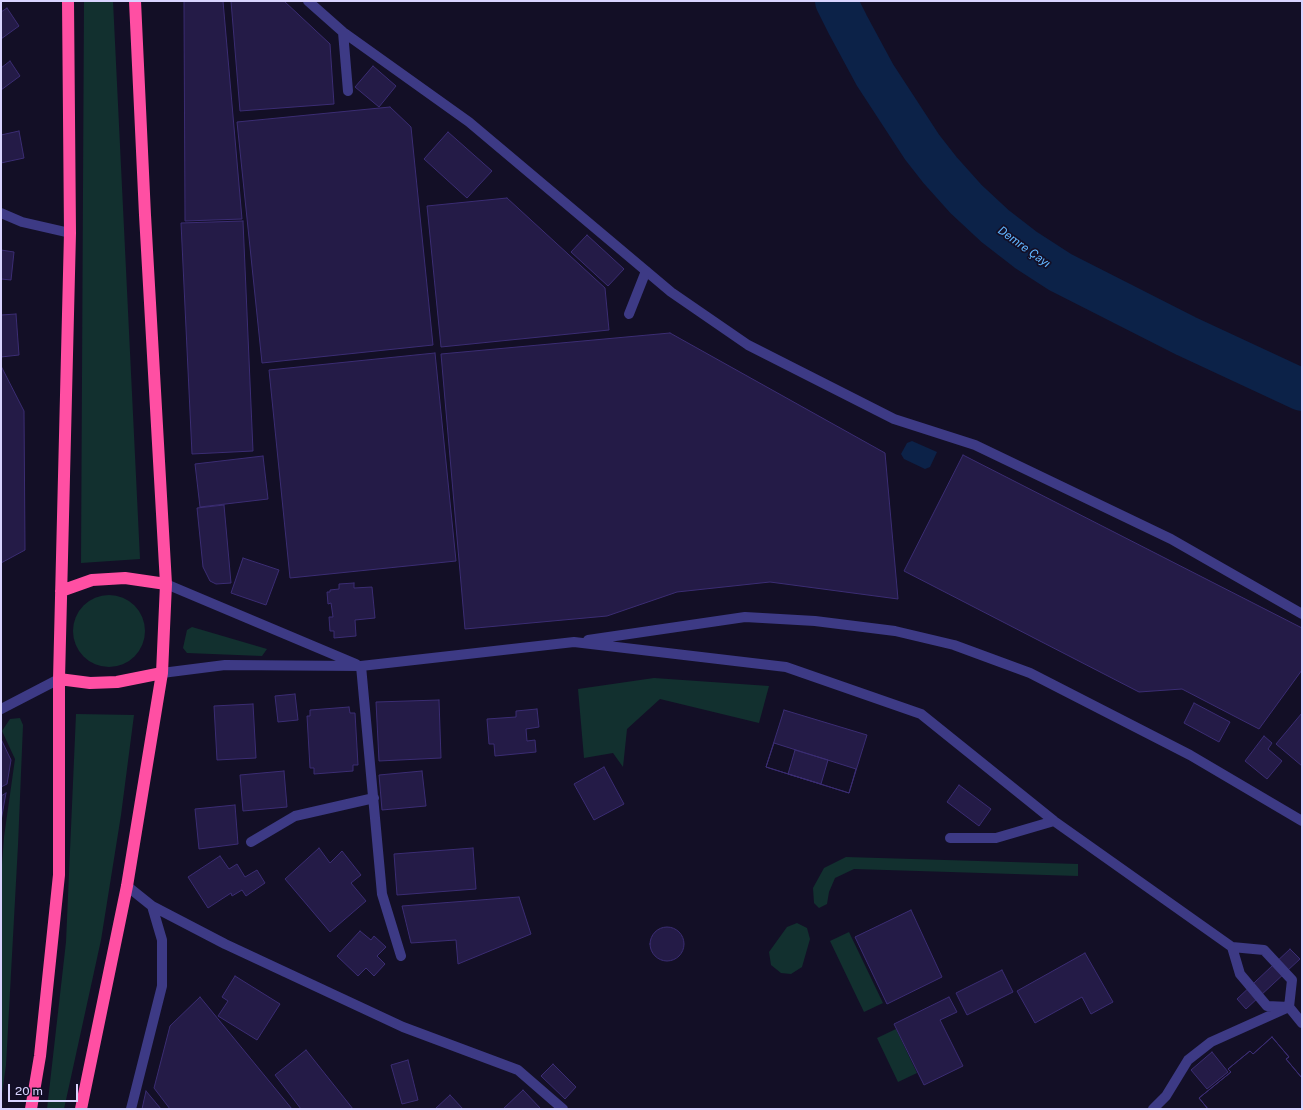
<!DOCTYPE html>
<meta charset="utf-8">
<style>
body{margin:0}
#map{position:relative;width:1303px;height:1110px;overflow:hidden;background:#130f26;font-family:"Public Sans",sans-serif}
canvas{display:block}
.frame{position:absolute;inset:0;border:2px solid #d9d4ff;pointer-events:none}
.scale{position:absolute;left:8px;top:1084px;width:70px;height:18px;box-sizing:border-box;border:2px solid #d9d4ff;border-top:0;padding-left:5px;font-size:12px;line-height:14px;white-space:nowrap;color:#d9d4ff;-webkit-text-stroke:3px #130f26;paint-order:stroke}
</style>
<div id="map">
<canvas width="1303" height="1110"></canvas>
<div class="frame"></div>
<div class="scale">20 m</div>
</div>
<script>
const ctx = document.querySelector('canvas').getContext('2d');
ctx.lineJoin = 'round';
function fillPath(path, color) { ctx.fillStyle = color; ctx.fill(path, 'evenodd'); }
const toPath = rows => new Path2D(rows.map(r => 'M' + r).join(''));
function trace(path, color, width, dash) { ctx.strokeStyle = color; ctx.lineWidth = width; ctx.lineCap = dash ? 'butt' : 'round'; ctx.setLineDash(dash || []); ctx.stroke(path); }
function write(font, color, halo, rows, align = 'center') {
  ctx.font = font + ' "Public Sans",sans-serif'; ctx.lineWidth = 3.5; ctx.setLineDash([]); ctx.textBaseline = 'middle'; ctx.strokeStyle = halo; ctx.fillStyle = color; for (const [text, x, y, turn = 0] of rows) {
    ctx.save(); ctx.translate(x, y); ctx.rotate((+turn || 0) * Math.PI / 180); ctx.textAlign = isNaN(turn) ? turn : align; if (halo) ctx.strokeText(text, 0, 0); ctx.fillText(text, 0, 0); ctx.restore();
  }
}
const green = toPath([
 [84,1,113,1,140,559,81,563],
 '73 631a36 36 0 1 1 72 0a36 36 0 1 1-72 0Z',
 [192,627,267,649,262,656,187,653,183,648,187,630],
 [654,678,769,686,759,723,660,699,627,729,623,767,613,753,584,758,578,689],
 [76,714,134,715,121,815,101,940,64,1109,47,1109,66,942],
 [20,718,23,725,18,845,6,1065,1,1101,1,878,4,837,15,759,2,731,10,719],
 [846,857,1078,864,1078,876,854,869,835,878,829,892,827,904,819,908,814,903,813,888,824,868],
 [797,923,807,928,810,939,802,967,791,974,781,973,771,965,769,952,787,927],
 [849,932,883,1003,864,1012,830,941],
 [896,1029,917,1073,898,1082,877,1038]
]);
const water = toPath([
 [912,441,937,452,930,467,925,469,904,459,901,454,907,443]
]);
const river = toPath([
 [836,1,848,25,875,75,922,147,940,170,966,199,995,226,1026,250,1060,272,1186,336,1302,390]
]);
const building = toPath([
 [184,1,223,1,242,219,185,221,184,1],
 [231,1,284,1,330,44,334,104,240,111,231,1],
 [7,8,19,26,1,39,1,12,7,8],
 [10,61,20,76,1,90,1,68,10,61],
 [373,66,396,86,379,107,355,87,373,66],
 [390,107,411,127,433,345,262,363,237,122,390,107],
 [19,131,24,158,1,163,1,135,19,131],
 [448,132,492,171,467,198,424,159,448,132],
 [507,198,605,288,609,330,441,347,427,206,507,198],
 [243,221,253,451,192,454,181,223,243,221],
 [587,235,624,269,608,286,571,252,587,235],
 [1,250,14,252,11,280,1,279,1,250],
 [16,314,19,355,1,357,1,315,16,314],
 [670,333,885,453,898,599,770,582,677,592,607,616,465,629,441,354,670,333],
 [435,353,456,561,290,578,269,370,435,353],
 [1,366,24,411,25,550,1,563,1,366],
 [963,455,1302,628,1302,670,1259,729,1182,689,1139,692,904,571,963,455],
 [263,456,268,499,200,507,195,464,263,456],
 [224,505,231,583,216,584,210,581,203,567,197,508,224,505],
 [243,558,279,570,266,605,231,593,243,558],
 [354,583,354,588,372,587,375,618,355,620,356,636,334,638,334,631,330,631,329,617,333,617,331,603,328,604,327,592,330,592,330,590,339,589,339,584,354,583],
 [295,694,298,720,278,722,275,696,295,694],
 [439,700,441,758,379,761,376,702,439,700],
 [1194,703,1230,722,1219,742,1184,723,1194,703],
 [253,704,256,758,217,760,214,706,253,704],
 [349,707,350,713,355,713,358,765,353,765,353,771,314,774,314,768,310,768,307,716,310,716,310,710,349,707],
 [537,709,539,727,526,729,527,741,535,740,536,752,495,756,494,744,489,744,487,719,516,717,516,711,537,709],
 [784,710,867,735,849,793,766,767,784,710],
 [1302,713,1302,766,1276,744,1302,713],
 [1264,736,1272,743,1268,749,1282,761,1267,779,1245,761,1264,736],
 [1,739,11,760,7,784,1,787,1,739],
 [774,743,856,769,849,793,766,767,774,743],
 [795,750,828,760,821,784,788,774,795,750],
 [604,767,624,804,594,820,574,784,604,767],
 [284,771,287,807,243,811,240,775,284,771],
 [422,771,426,806,382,810,379,775,422,771],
 [959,785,991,809,979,826,947,802,959,785],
 [6,793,1,821,1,796,6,793],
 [235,805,238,844,199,849,195,809,235,805],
 [319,848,330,863,342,851,361,875,351,883,366,901,330,932,285,879,319,848],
 [473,848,476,889,397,895,394,854,473,848],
 [220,856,229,869,237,864,245,877,257,870,265,883,246,896,242,890,232,896,231,893,208,908,188,877,220,856],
 [519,897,531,934,458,964,456,940,411,943,402,906,519,897],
 [911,910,942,977,887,1004,855,937,911,910],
 '650 944a17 17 0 1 1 34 0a17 17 0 1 1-34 0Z',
 [360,931,371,940,374,936,386,947,377,956,385,964,374,976,366,968,358,976,337,956,360,931],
 [1290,949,1300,959,1246,1009,1237,999,1290,949],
 [1085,953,1113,1002,1091,1014,1082,997,1035,1023,1017,991,1085,953],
 [1002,970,1013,992,967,1015,956,993,1002,970],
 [235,976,280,1004,257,1040,218,1016,228,1001,222,997,235,976],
 [200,997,292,1109,170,1109,154,1088,170,1026,200,997],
 [949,997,957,1012,940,1020,963,1066,924,1085,894,1024,949,997],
 [1272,1037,1289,1057,1286,1059,1302,1078,1302,1109,1208,1109,1199,1098,1231,1072,1228,1069,1250,1051,1253,1054,1272,1037],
 [1272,1037,1289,1057,1286,1059,1302,1078,1302,1109,1208,1109,1199,1098,1231,1072,1228,1069,1250,1051,1253,1054,1272,1037],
 [306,1050,353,1109,301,1109,275,1075,306,1050],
 [1212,1052,1228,1072,1207,1089,1191,1070,1212,1052],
 [408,1060,418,1100,402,1104,391,1065,408,1060],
 [553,1064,576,1087,565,1099,541,1076,553,1064],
 [523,1090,541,1109,503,1109,523,1090],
 [146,1091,161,1109,142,1109,146,1091],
 [450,1095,463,1109,435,1109,450,1095]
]);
const minor = toPath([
 [308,1,343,32,469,122,671,292,748,345,894,419,975,445,1171,539,1302,614],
 [343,32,348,91],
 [1,213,22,222,70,233],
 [629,314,646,271],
 [166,584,356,664],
 [588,640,745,617,815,621,895,631,954,645,1030,673,1190,755,1302,821],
 [361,666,382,894,401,956],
 [162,673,225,665,361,666,574,642,786,667,921,714,1054,821,1232,947,1264,950,1292,980,1289,1007,1267,1006,1240,974,1232,947],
 [1,709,59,679],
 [950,838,996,838,1054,821],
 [251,842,295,816,374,798],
 [127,886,152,906,225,944,403,1027,518,1070,563,1109],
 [131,1109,162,986,162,940,152,906],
 [1153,1109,1166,1096,1188,1060,1211,1042,1289,1007,1302,1023]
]);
const highway = toPath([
 [61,591,92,580,125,578,166,584],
 [59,679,90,683,117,682,162,673],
 [31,1109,40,1056,59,875,59,679,70,233,68,1],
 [81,1109,127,886,162,673,166,584,145,215,135,1]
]);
const waterNames = [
 ["Demre Çayı",1024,247,36]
];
fillPath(green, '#12302f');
fillPath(water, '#0c2248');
trace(river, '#0c2248', 42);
fillPath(building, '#241b47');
trace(building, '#3b2d73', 1);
trace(minor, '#3d3a85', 10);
trace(highway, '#ff4fa3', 12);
write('italic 12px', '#62b6ff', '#130f26', waterNames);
</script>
